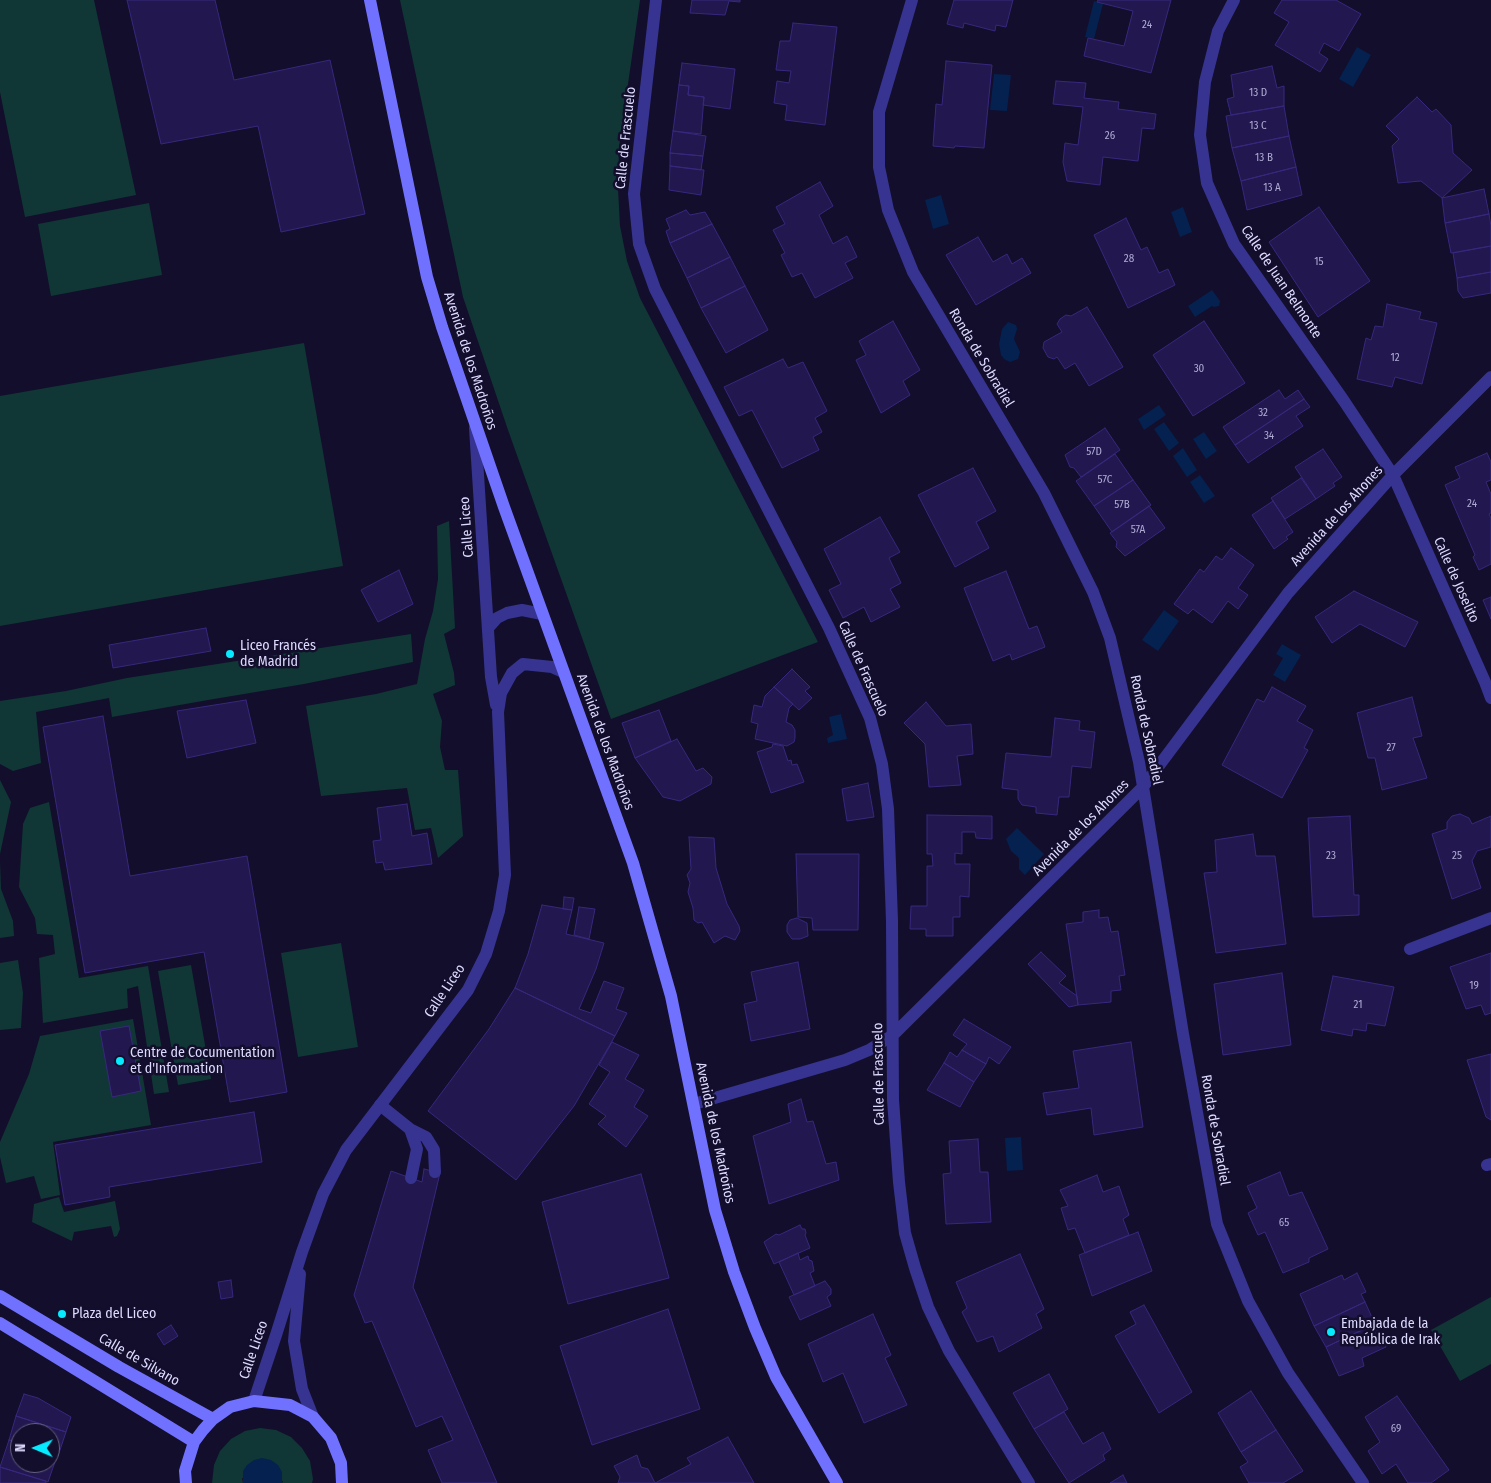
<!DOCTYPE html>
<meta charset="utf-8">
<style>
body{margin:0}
#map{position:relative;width:1491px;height:1483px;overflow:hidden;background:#130e2c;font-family:"Fira Sans Condensed",sans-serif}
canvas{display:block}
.north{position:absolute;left:10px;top:1423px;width:50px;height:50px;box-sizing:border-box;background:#130e2c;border:1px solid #646080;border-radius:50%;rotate:271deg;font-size:14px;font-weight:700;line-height:20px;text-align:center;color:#dddaff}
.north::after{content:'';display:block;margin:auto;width:18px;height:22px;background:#06ebff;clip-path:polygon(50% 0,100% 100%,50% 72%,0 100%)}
</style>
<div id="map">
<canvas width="1491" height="1483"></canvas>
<div class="north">N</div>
</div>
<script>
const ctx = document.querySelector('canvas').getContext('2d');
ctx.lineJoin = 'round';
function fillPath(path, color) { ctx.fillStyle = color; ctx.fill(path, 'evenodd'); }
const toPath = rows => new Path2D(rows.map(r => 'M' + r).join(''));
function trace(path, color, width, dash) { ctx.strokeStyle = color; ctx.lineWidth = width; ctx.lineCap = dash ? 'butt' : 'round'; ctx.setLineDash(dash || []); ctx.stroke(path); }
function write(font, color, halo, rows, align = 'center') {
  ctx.font = font + ' "Fira Sans Condensed",sans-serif'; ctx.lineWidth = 5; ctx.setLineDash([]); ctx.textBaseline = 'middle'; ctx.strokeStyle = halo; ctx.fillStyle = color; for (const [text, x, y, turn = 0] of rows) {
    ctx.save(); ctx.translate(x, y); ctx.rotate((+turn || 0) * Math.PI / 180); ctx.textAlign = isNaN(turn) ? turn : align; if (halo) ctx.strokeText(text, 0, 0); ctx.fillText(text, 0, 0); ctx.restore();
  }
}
const green = toPath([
 [0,0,94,0,136,195,25,217,0,92],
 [400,0,640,0,619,147,618,189,620,226,627,261,640,298,818,642,611,719,508,430,463,297],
 [149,203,162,275,51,296,38,224],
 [304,343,343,566,0,626,0,396],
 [449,521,455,628,444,634,454,673,455,685,433,694,442,721,440,747,445,770,458,770,463,836,438,858,431,828,415,830,407,788,321,796,306,706,376,694,417,684,425,639,433,611,438,579,437,526],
 [411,634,413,662,304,684,208,700,112,717,109,698,36,712,41,763,13,771,0,764,0,701,66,691,127,678],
 [0,780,11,802,0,854],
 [49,802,79,978,148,966,169,1092,154,1094,138,986,127,989,128,1008,43,1023,39,958,55,954,53,935,37,934,35,918,19,887,23,824,30,808],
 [0,862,1,889,13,921,14,936,0,938],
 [341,943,358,1047,298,1057,281,953],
 [18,960,23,993,21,1028,0,1030,0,963],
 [191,965,211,1079,178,1085,158,971],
 [133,1019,151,1125,53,1142,60,1195,41,1199,34,1176,6,1183,0,1157,0,1142,29,1074,40,1036],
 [59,1197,64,1212,115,1201,120,1229,117,1236,114,1237,111,1226,74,1232,72,1241,32,1222,34,1204],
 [1491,1297,1491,1364,1460,1381,1431,1330],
 [260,1428,276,1430,291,1437,302,1448,310,1461,313,1479,312,1483,282,1483,283,1481,242,1478,243,1483,212,1483,214,1465,220,1451,231,1439,245,1431]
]);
const water = toPath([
 [1094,1,1103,4,1094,39,1085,37],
 [1357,47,1371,55,1353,87,1339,79],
 [994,74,1011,75,1007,111,990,110],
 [941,195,949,224,933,229,925,200],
 [1183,207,1192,232,1180,237,1171,212],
 [1212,290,1220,301,1219,306,1214,307,1212,306,1195,317,1188,306],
 [1008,322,1016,325,1017,329,1014,339,1020,352,1018,359,1010,362,1004,359,1001,355,999,344,1002,329],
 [1159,405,1166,415,1144,430,1138,419],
 [1164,422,1179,443,1169,451,1154,429],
 [1204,432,1217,451,1206,459,1193,439],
 [1183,448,1197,470,1187,477,1173,456],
 [1200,475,1215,496,1204,503,1190,482],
 [1164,610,1179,621,1158,651,1142,640],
 [1282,644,1301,655,1285,682,1273,675,1283,658,1276,654],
 [841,714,847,739,828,743,827,738,833,735,829,717],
 [1017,828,1044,854,1025,875,1019,869,1019,858,1011,851,1006,839],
 [1021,1137,1023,1170,1007,1171,1005,1138],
 [262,1458,271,1460,278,1465,282,1472,282,1483,243,1483,243,1471,247,1465,254,1460]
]);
const building = toPath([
 [127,0,215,0,234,80,330,60,365,214,281,232,258,126,161,144,127,0],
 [692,0,740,0,740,2,729,1,725,15,690,13,692,0],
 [954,0,1013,0,1006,27,996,25,995,31,964,23,963,28,947,24,954,0],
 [1098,0,1171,0,1151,73,1084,56,1088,38,1124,46,1133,11,1097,2,1098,0],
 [1282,0,1336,0,1361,14,1339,51,1324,43,1319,53,1328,59,1320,72,1275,45,1289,22,1274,13,1282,0],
 [793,23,837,27,825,125,785,120,787,105,774,103,777,81,789,83,791,71,776,70,780,41,790,41,793,23],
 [946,61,992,65,984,148,955,146,954,148,933,146,936,104,942,105,946,61],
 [682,63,735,69,730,109,703,105,704,97,688,95,689,86,679,85,682,63],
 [1272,66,1277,88,1284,86,1284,106,1231,115,1227,99,1234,97,1231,75,1272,66],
 [1056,81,1086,83,1084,98,1119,102,1118,109,1156,114,1154,129,1142,128,1138,161,1103,157,1100,185,1067,181,1063,162,1065,143,1078,145,1083,107,1053,104,1056,81],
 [679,85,689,86,688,95,704,97,701,134,673,131,679,85],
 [1417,97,1432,112,1436,109,1451,125,1453,153,1472,170,1442,198,1421,181,1398,183,1392,146,1399,139,1386,126,1417,97],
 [1284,106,1289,136,1232,148,1226,116,1284,106],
 [673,131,706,136,703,156,670,153,673,131],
 [1289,136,1296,167,1241,181,1232,148,1289,136],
 [670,153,703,156,701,170,670,166,670,153],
 [670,166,704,170,701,195,669,190,670,166],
 [1296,167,1302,195,1247,210,1241,181,1296,167],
 [820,182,833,206,819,215,833,244,847,236,857,257,845,263,853,278,815,298,802,273,792,277,781,255,785,253,773,230,785,224,776,207,820,182],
 [1484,189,1489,214,1445,223,1442,198,1484,189],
 [1319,207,1370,281,1318,317,1269,242,1319,207],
 [686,210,690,215,705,212,712,224,670,243,666,231,670,229,666,219,686,210],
 [1489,214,1491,226,1491,246,1451,253,1445,223,1489,214],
 [1126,218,1141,250,1147,247,1159,273,1168,269,1175,285,1128,308,1094,235,1126,218],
 [712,224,730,257,687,278,670,243,712,224],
 [978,237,993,262,1007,254,1012,264,1022,258,1031,273,976,305,946,255,978,237],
 [1491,246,1491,272,1457,278,1453,253,1491,246],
 [730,257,745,286,701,308,687,278,730,257],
 [1491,272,1491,293,1463,298,1458,291,1457,278,1491,272],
 [745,286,768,330,726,353,701,308,745,286],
 [1387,304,1421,312,1419,319,1437,323,1422,384,1395,377,1392,387,1357,379,1366,338,1371,340,1375,326,1383,327,1387,304],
 [1087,307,1123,367,1089,386,1075,363,1065,369,1057,357,1054,359,1048,357,1043,348,1044,342,1062,332,1057,324,1060,319,1066,315,1071,316,1087,307],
 [893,321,920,370,903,381,910,395,881,413,856,360,866,355,859,341,893,321],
 [1204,321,1245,383,1193,416,1153,355,1204,321],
 [783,359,788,368,803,362,827,411,815,418,822,432,813,437,819,450,782,468,752,410,739,416,724,387,783,359],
 [1279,390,1285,399,1298,390,1304,399,1235,445,1223,427,1279,390],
 [1304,399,1310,407,1296,416,1303,426,1248,463,1235,445,1304,399],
 [1105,428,1120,450,1081,477,1074,468,1070,467,1065,455,1105,428],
 [1323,449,1342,477,1333,483,1335,486,1316,499,1295,467,1323,449],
 [1487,453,1491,462,1491,480,1486,482,1491,494,1491,513,1489,514,1491,518,1491,564,1479,570,1473,557,1475,555,1445,485,1460,478,1455,467,1487,453],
 [1115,454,1133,480,1094,506,1076,481,1115,454],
 [973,468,996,511,976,522,989,548,955,567,918,495,973,468],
 [1301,478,1316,499,1285,519,1271,498,1301,478],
 [1133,480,1151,505,1112,532,1094,506,1133,480],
 [1273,501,1293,532,1286,537,1288,539,1274,549,1252,515,1273,501],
 [1149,506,1165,528,1125,556,1116,547,1117,542,1110,533,1149,506],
 [880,517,900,552,889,558,901,583,890,589,900,607,871,622,864,607,843,618,829,590,841,584,824,549,880,517],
 [1231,548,1254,565,1238,588,1248,595,1238,609,1228,601,1212,623,1193,609,1188,614,1174,604,1200,569,1204,572,1216,556,1222,560,1231,548],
 [399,570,413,604,378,622,361,590,399,570],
 [1006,571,1029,629,1037,626,1045,647,1012,660,1010,654,993,661,964,588,1006,571],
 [1354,591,1418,622,1405,647,1360,624,1332,643,1315,617,1354,591],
 [1491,597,1491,619,1483,600,1491,597],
 [206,628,211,651,113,668,109,645,206,628],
 [792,669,810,687,805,691,812,698,799,710,774,687,792,669],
 [774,687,793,704,789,708,786,722,792,725,795,730,795,738,794,742,787,746,755,739,758,724,751,722,754,705,762,707,765,696,774,687],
 [1272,687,1306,706,1297,721,1313,730,1304,748,1308,750,1282,798,1222,765,1257,699,1264,702,1272,687],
 [1412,697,1422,736,1413,738,1427,778,1382,790,1375,758,1368,758,1357,713,1412,697],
 [246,700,256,743,187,758,177,711,246,700],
 [926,702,946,726,971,724,973,754,957,756,961,785,929,787,925,744,904,723,926,702],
 [659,710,671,741,635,758,622,723,659,710],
 [103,716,130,876,247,856,287,1092,230,1102,204,952,85,973,43,727,103,716],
 [1055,718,1080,721,1079,730,1095,732,1091,768,1072,766,1069,797,1059,797,1057,815,1036,813,1036,807,1022,805,1018,799,1018,790,1002,788,1006,753,1051,757,1055,718],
 [677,739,696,771,703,768,712,777,711,784,680,801,663,797,635,758,677,739],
 [773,744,783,746,788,761,791,760,792,765,797,764,804,782,771,793,757,752,772,747,773,744],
 [868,783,874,817,847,821,842,789,868,783],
 [407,804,412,836,427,833,432,864,385,870,383,862,376,863,373,841,381,840,377,808,407,804],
 [1460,814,1469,818,1472,824,1491,816,1491,847,1477,851,1472,861,1481,888,1452,899,1432,834,1447,829,1447,822,1452,816,1460,814],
 [927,815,992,816,992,839,976,838,975,832,962,832,962,854,955,853,955,864,970,864,969,897,960,896,960,917,953,917,953,936,926,936,926,929,910,929,911,906,927,906,927,866,933,866,932,854,927,854,927,815],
 [1350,816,1354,895,1359,895,1359,915,1313,917,1308,818,1350,816],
 [1253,834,1256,856,1275,856,1286,944,1216,953,1204,873,1217,872,1215,840,1253,834],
 [689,837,714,838,716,868,727,904,739,926,740,931,735,940,725,936,714,943,702,922,698,923,694,920,693,908,688,892,690,883,687,875,691,869,689,837],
 [796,854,859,854,858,930,813,930,812,918,798,917,796,854],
 [564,897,574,898,572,910,563,909,564,897],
 [542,905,572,910,566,934,604,943,596,969,579,1009,591,1013,604,981,624,988,616,1009,627,1013,615,1036,515,988,528,954,542,905],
 [579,907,595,909,589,939,574,935,579,907],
 [1099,910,1099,918,1108,917,1111,932,1118,931,1125,975,1119,976,1121,990,1111,991,1111,1002,1078,1005,1066,924,1083,922,1083,912,1099,910],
 [797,918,807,923,808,936,800,939,792,939,787,932,787,925,790,920,797,918],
 [1041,952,1066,976,1059,983,1077,996,1078,1005,1069,1007,1028,964,1041,952],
 [1491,953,1491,1013,1485,1015,1481,1005,1466,1009,1450,967,1491,953],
 [798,962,810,1029,751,1041,744,1004,757,1001,751,972,798,962],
 [1282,973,1291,1045,1223,1055,1214,984,1282,973],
 [1333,976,1394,987,1385,1026,1367,1023,1366,1031,1353,1029,1352,1036,1321,1030,1333,976],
 [515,988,615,1036,574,1106,516,1180,428,1111,489,1029,515,988],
 [964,1019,1011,1047,999,1064,989,1057,986,1064,962,1050,967,1044,953,1035,964,1019],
 [129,1026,141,1091,112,1097,100,1031,129,1026],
 [612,1042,639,1055,625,1079,644,1090,634,1107,648,1116,626,1147,598,1124,606,1116,589,1104,610,1072,599,1065,612,1042],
 [1131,1042,1143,1127,1094,1135,1091,1108,1047,1115,1043,1093,1079,1088,1073,1051,1131,1042],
 [962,1050,986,1064,974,1082,944,1063,950,1052,957,1057,962,1050],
 [1491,1054,1491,1120,1486,1117,1467,1060,1491,1054],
 [944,1063,974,1082,960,1107,927,1090,944,1063],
 [801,1099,807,1122,813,1121,826,1164,836,1162,839,1180,769,1204,753,1136,791,1122,788,1104,801,1099],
 [254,1112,262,1162,109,1187,110,1197,65,1205,55,1145,254,1112],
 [978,1139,980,1172,988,1172,991,1222,946,1224,943,1174,951,1173,949,1141,978,1139],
 [424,1169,440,1173,413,1287,497,1483,442,1483,428,1450,453,1440,442,1416,416,1427,372,1321,365,1323,354,1295,391,1171,422,1182,424,1169],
 [1280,1172,1289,1196,1302,1192,1328,1249,1309,1258,1309,1262,1283,1273,1265,1232,1258,1235,1248,1213,1257,1208,1247,1186,1280,1172],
 [641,1174,669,1278,568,1304,542,1202,641,1174],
 [1097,1175,1103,1192,1119,1186,1129,1215,1123,1219,1129,1235,1085,1253,1075,1228,1068,1230,1061,1208,1068,1206,1060,1190,1097,1175],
 [800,1225,802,1229,805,1229,806,1233,805,1235,810,1248,774,1264,764,1242,776,1234,779,1235,800,1225],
 [1138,1232,1152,1271,1092,1296,1079,1255,1138,1232],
 [798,1253,800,1260,808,1256,809,1260,812,1261,814,1271,810,1273,815,1286,794,1295,779,1262,798,1253],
 [1020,1254,1044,1309,1036,1314,1042,1328,999,1352,993,1336,977,1342,962,1312,967,1308,956,1282,1020,1254],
 [1357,1273,1366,1292,1361,1294,1365,1302,1314,1326,1300,1294,1342,1275,1344,1280,1357,1273],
 [231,1280,233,1297,221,1299,218,1282,231,1280],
 [825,1281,831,1289,831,1294,827,1297,831,1306,800,1320,789,1297,825,1281],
 [1365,1302,1375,1324,1326,1347,1314,1326,1365,1302],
 [1144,1305,1192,1392,1159,1413,1115,1336,1136,1324,1130,1312,1144,1305],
 [668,1309,700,1409,592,1445,560,1346,668,1309],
 [873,1314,891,1355,885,1358,907,1405,864,1423,843,1373,823,1382,808,1344,873,1314],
 [1375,1324,1386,1347,1362,1358,1364,1366,1339,1376,1326,1347,1375,1324],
 [171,1325,178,1336,164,1345,157,1334,171,1325],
 [1049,1374,1068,1409,1034,1429,1013,1393,1049,1374],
 [1251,1391,1276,1430,1241,1452,1218,1413,1251,1391],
 [24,1394,38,1398,71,1417,66,1432,16,1416,24,1394],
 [1397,1396,1449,1470,1431,1483,1408,1483,1396,1464,1382,1474,1368,1451,1380,1442,1365,1417,1397,1396],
 [1064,1412,1083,1444,1103,1432,1111,1449,1103,1455,1105,1460,1069,1483,1034,1429,1064,1412],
 [16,1416,66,1432,58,1456,50,1454,50,1433,20,1433,20,1443,9,1440,16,1416],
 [1276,1430,1303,1471,1283,1483,1249,1483,1240,1467,1248,1462,1241,1452,1276,1430],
 [728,1437,754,1483,618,1483,620,1477,614,1466,637,1455,641,1467,648,1469,655,1483,691,1464,687,1458,728,1437],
 [9,1440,20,1443,20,1463,50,1463,50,1454,57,1456,48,1482,0,1467,9,1440],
 [0,1467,46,1481,46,1483,0,1483,0,1467],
 [1123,1475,1127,1483,1110,1483,1123,1475]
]);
const lane = toPath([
 [380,1105,410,1129,417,1149,411,1178],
 [410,1129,426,1137,434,1150,435,1172]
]);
const street = toPath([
 [656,0,634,194,639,244,655,289,829,628,870,718,882,764,888,809,892,921,893,1100,899,1182,905,1233,915,1268,928,1307,949,1351,1029,1483],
 [912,0,879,112,879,167,888,210,913,272,1044,493,1093,592,1110,638,1139,762,1183,1034,1217,1224,1248,1301,1288,1373,1363,1483],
 [1234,0,1218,31,1205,82,1200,135,1207,183,1234,244,1344,401,1393,475,1485,682,1491,698],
 [475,428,491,677,496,705],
 [488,628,497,618,507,613,522,610,542,614],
 [1410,949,1491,918],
 [694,1104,845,1060,869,1050,893,1035,1143,787,1288,593,1393,475,1491,377],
 [1487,1165,1491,1164],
 [300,1274,294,1341,302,1389,313,1417],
 [254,1401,277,1332,302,1252,323,1194,346,1150,468,990,486,954,499,911,505,875,498,712,501,693,512,673,523,664,552,667,563,672]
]);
const secondary = toPath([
 [370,0,427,277,442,327,504,507,633,863,671,996,715,1210,734,1272,755,1328,776,1377,837,1483],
 [0,1296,119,1367,213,1419],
 [0,1323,194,1442],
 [186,1483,185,1471,194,1442,203,1430,213,1419,230,1407,254,1401,290,1405,313,1417,331,1438,341,1463,342,1483]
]);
const markers = [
 [230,654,5,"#06ebff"],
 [120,1061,5,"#06ebff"],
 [62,1314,5,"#06ebff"],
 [1331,1332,5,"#06ebff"]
];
const numberNames = [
 ["24",1147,25],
 ["13 D",1258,93],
 ["13 C",1258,126],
 ["26",1110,136],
 ["13 B",1264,158],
 ["13 A",1272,188],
 ["28",1129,259],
 ["15",1319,262],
 ["12",1395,358],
 ["30",1199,369],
 ["32",1263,413],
 ["34",1269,436],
 ["57D",1094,452],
 ["57C",1105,480],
 ["24",1472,504],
 ["57B",1122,505],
 ["57A",1138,530],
 ["27",1391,748],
 ["23",1331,856],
 ["25",1457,856],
 ["19",1474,986],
 ["21",1358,1005],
 ["65",1284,1223],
 ["69",1396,1429]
];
const streetNames = [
 ["Calle de Frascuelo",626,138,-84],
 ["Calle de Juan Belmonte",1281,282,56],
 ["Ronda de Sobradiel",981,358,59],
 ["Avenida de los Madroños",470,361,72],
 ["Avenida de los Ahones",1337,516,-48],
 ["Calle Liceo",467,527,-94],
 ["Calle de Joselito",1456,580,66],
 ["Calle de Frascuelo",863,669,66],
 ["Ronda de Sobradiel",1146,730,78],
 ["Avenida de los Madroños",605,742,70],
 ["Avenida de los Ahones",1081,828,-45],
 ["Calle Liceo",445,991,-56],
 ["Calle de Frascuelo",879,1074,-91],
 ["Ronda de Sobradiel",1215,1130,80],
 ["Avenida de los Madroños",715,1133,78],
 ["Calle Liceo",254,1350,-71],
 ["Calle de Silvano",139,1360,30]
];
const poiNames = [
 ["Liceo Francés",240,646],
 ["de Madrid",240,662],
 ["Centre de Cocumentation",130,1053],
 ["et d'Information",130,1069],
 ["Plaza del Liceo",72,1314],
 ["Embajada de la",1341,1324],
 ["República de Irak",1341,1340]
];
fillPath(green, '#103735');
fillPath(water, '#05214f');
fillPath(building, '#22184f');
trace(building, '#37287e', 1);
trace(lane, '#363490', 12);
trace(street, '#363490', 12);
trace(secondary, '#7171ff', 12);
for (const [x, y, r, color] of markers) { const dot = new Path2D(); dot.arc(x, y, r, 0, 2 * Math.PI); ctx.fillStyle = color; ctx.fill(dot); trace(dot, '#130e2c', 2); }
write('11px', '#aeaad3', null, numberNames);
write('14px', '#dddaff', '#130e2c', streetNames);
write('14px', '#dddaff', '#130e2c', poiNames, 'left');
</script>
